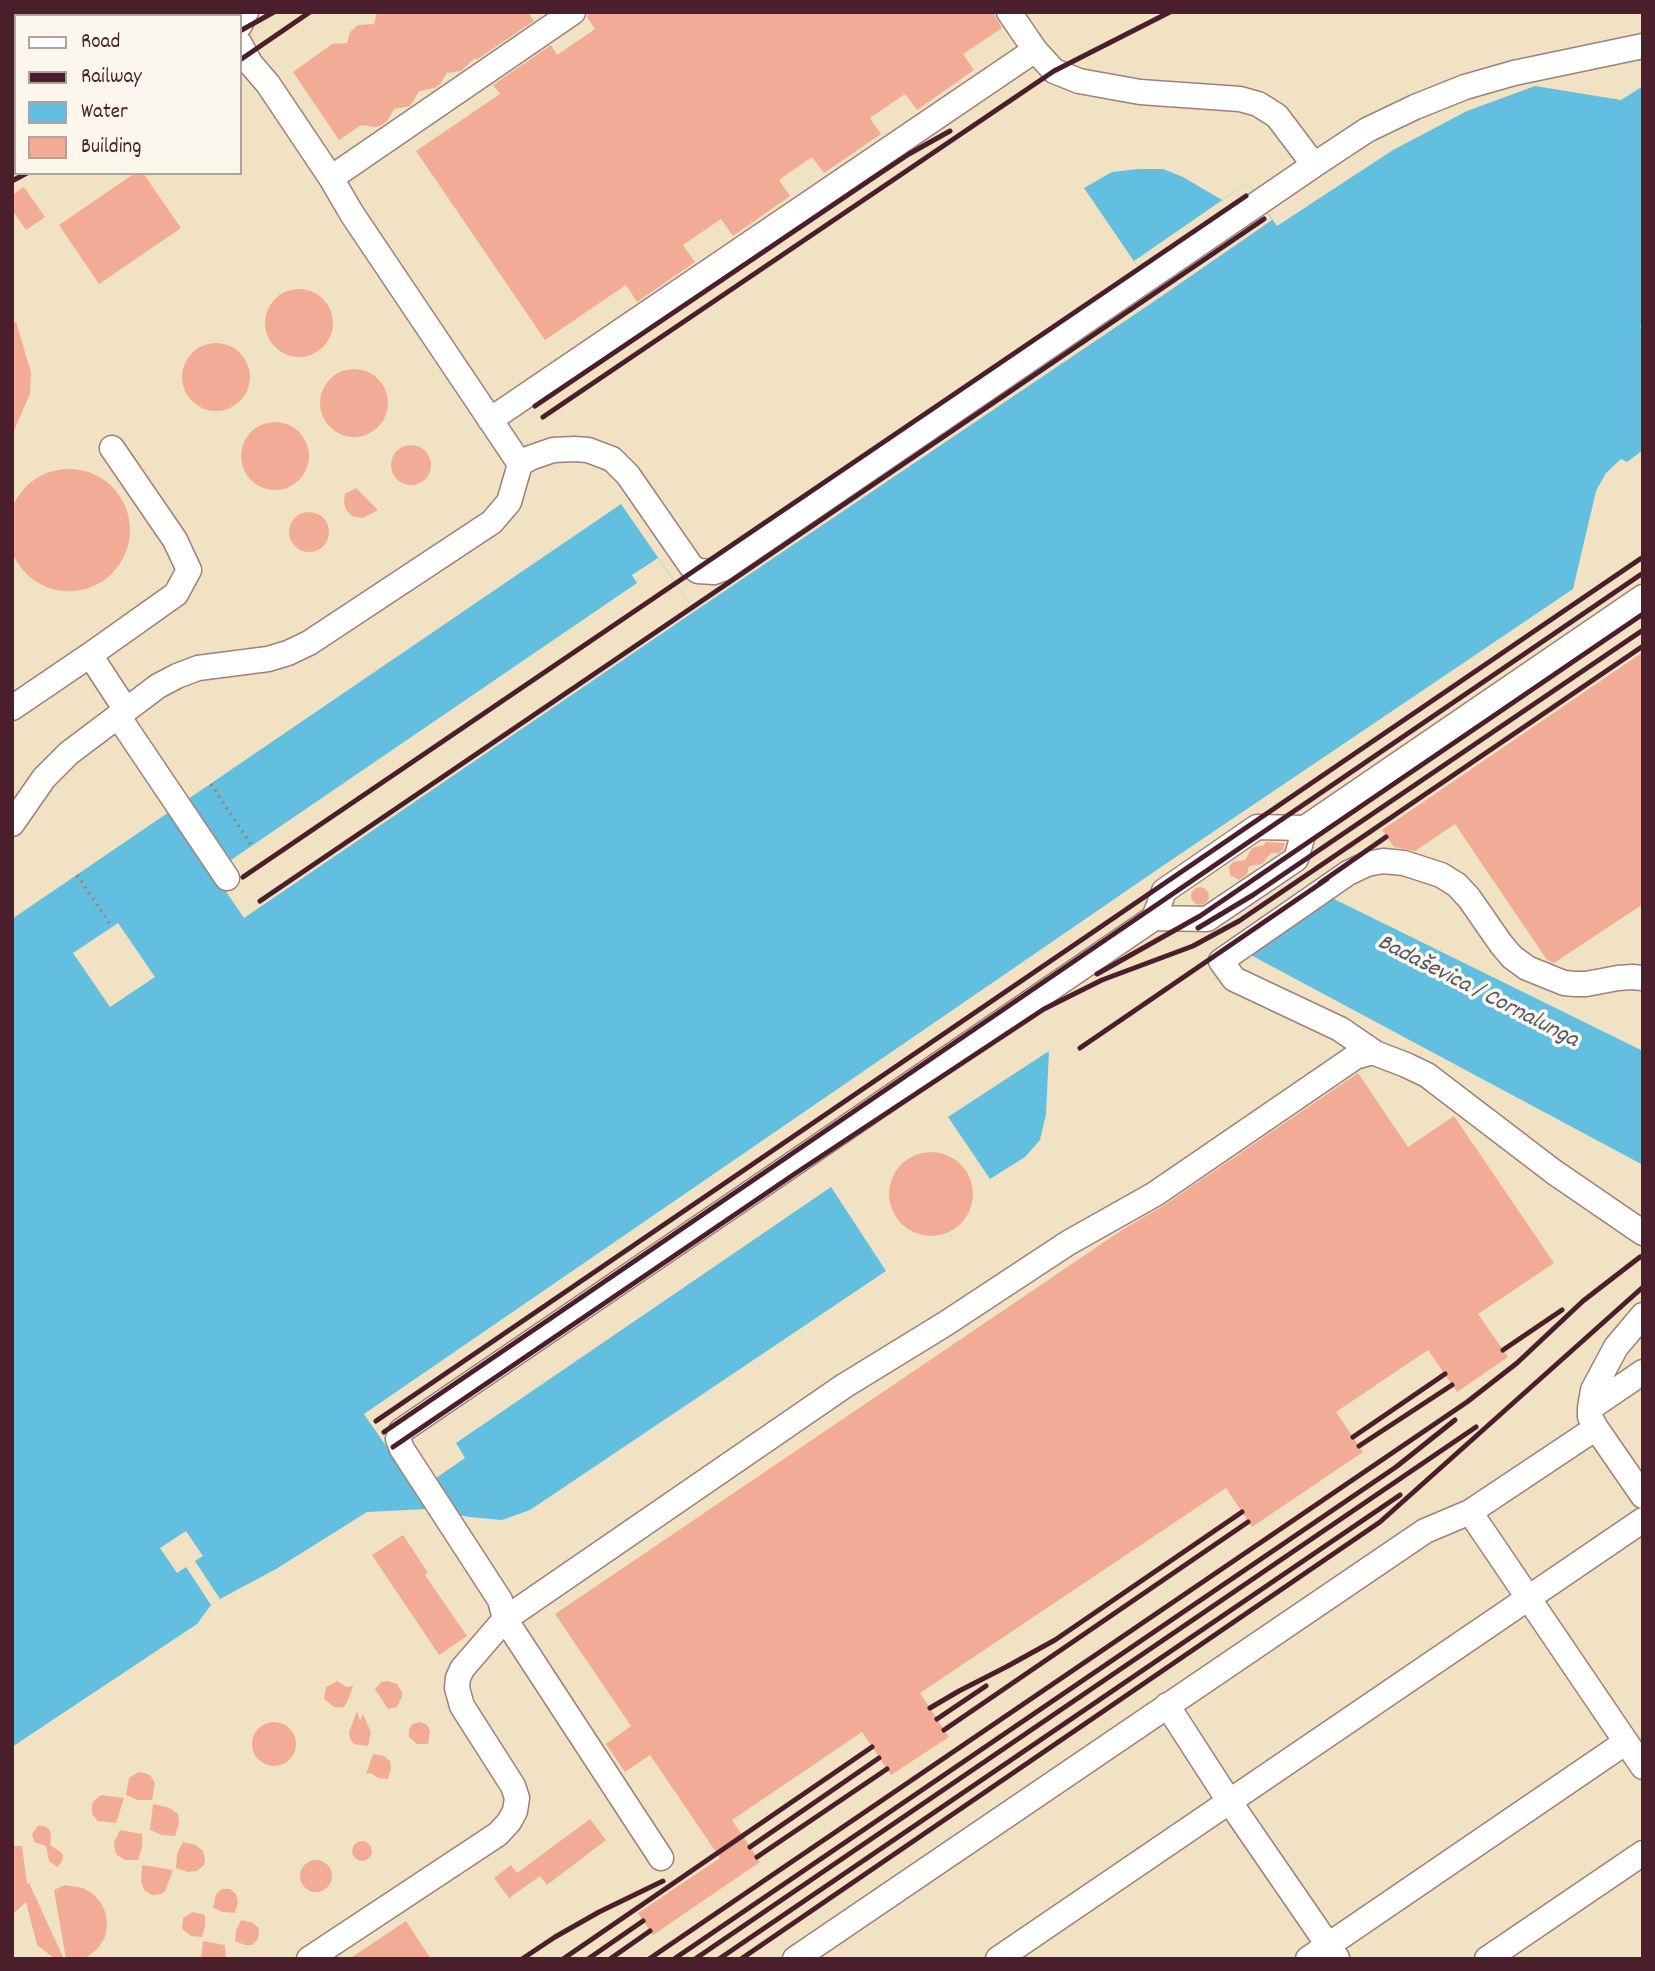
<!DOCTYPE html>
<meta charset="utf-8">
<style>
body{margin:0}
#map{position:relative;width:1655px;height:1971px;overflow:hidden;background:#f1e2c4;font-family:Dekko,sans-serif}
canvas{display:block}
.frame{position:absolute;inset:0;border:14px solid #4a1f2b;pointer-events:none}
.legend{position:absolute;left:14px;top:14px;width:228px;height:161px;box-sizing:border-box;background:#fbf7ec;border:2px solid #b4a19f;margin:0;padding:9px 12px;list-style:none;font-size:21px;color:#4a1f2b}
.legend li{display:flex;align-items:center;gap:14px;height:35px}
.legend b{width:35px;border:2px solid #b4a19f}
</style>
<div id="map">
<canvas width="1655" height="1971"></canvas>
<div class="frame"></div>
<ul class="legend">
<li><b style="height:9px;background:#fff"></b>Road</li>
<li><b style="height:9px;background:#4a1f2b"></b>Railway</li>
<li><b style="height:19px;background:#62bfe0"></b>Water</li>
<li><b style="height:19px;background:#f2ac96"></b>Building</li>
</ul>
</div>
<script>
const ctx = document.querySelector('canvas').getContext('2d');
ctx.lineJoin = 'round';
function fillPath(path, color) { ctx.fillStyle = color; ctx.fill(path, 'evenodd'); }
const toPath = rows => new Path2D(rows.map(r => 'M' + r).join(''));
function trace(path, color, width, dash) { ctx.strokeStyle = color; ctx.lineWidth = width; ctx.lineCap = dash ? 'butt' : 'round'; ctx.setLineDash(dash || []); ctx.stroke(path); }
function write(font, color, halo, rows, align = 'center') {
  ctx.font = font + ' Dekko,sans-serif'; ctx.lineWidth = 7; ctx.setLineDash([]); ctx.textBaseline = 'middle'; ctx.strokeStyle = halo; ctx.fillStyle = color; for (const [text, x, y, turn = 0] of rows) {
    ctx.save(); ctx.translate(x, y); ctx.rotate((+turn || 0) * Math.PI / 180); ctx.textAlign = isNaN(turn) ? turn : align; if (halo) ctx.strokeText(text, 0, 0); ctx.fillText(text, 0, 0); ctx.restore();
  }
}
const water = toPath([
 [1535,86,1621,100,1643,86,1643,325,1640,327,1643,331,1643,450,1627,462,1621,459,1606,473,1596,491,1573,589,1164,865,364,1414,417,1491,465,1458,456,1443,831,1187,886,1271,530,1510,502,1520,469,1517,428,1509,367,1512,276,1569,220,1599,211,1605,197,1624,12,1747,12,919,621,504,695,611,1159,298,1084,188,1112,172,1138,169,1163,169,1183,177,1222,200,1247,183,1277,226,1393,150,1467,111],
 [1328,896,1643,1051,1643,1165,1247,953],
 [1049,1051,1046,1114,1040,1140,1025,1157,990,1179,948,1117]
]);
const pier = toPath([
 [1247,183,1272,220,1159,298,1134,261],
 [658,558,695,611,244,918,171,811,188,799,231,860,637,583,632,575],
 [118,923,155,977,110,1007,73,953],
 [186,1531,203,1556,195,1561,220,1599,211,1605,186,1567,177,1573,160,1548]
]);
const building = toPath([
 [377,12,528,12,534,21,476,60,475,58,461,71,447,73,440,84,435,88,419,91,410,106,394,109,387,121,380,126,374,127,361,125,339,140,293,72,332,44,347,43,350,32,358,25,374,24],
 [588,12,993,12,1002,28,963,54,974,70,917,110,905,94,870,118,881,134,824,173,812,157,779,180,790,196,733,236,721,219,683,245,695,262,637,302,626,285,545,340,416,151,500,94,493,85,551,45,557,55,595,29,587,17],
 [135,173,143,173,181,228,99,284,59,225],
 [24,187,45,217,26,230,12,210,12,195],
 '265 323a34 34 0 1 1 68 0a34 34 0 1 1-68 0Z',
 [16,322,31,372,30,394,12,435,12,323],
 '182 377a34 34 0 1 1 68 0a34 34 0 1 1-68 0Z',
 '320 403a34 34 0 1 1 68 0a34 34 0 1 1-68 0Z',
 '241 456a34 34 0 1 1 68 0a34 34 0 1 1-68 0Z',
 '391 465a20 20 0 1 1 40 0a20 20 0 1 1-40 0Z',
 '8 530a61 61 0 1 1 122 0a61 61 0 1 1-122 0Z',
 [356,488,378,510,363,518,352,516,346,510,344,502,345,494],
 '289 532a20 20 0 1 1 40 0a20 20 0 1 1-40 0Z',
 [1643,652,1643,904,1554,963,1547,960,1455,824,1415,851,1394,847,1382,830],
 [1266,842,1285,843,1283,850,1278,853,1271,853,1262,864,1249,866,1247,874,1239,880,1230,875,1229,867,1233,862,1245,860,1252,848,1264,845],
 '1191 896a9 9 0 1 1 18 0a9 9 0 1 1-18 0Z',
 [1358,1073,1408,1147,1454,1116,1554,1263,1478,1314,1508,1357,1457,1392,1428,1350,1336,1412,1363,1452,1252,1527,1226,1488,920,1693,949,1737,891,1775,862,1732,732,1820,760,1862,653,1935,638,1913,720,1858,650,1755,625,1772,606,1744,631,1726,555,1614,1122,1230,1163,1206],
 '889 1194a42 42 0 1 1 84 0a42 42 0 1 1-84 0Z',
 [403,1535,428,1573,425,1575,467,1636,439,1655,372,1555],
 [337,1681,347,1687,353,1686,348,1700,344,1707,334,1707,324,1699,326,1687],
 [388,1681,397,1684,402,1692,402,1697,397,1707,388,1709,375,1689,381,1682],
 [357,1711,360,1720,363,1714,371,1732,368,1746,354,1744,350,1739,349,1732],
 [420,1722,427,1725,430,1731,428,1744,417,1744,409,1737,409,1730,412,1724],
 '252 1744a22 22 0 1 1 44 0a22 22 0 1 1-44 0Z',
 [373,1754,384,1756,390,1761,391,1768,388,1779,378,1778,371,1773,366,1774],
 [141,1772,150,1775,155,1783,152,1800,138,1800,126,1795,129,1778,137,1773],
 [101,1795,124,1798,116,1823,98,1821,92,1814,92,1805,94,1801],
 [153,1804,170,1808,178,1814,179,1823,175,1836,162,1835,150,1830],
 [590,1819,606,1840,547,1885,540,1876,509,1898,494,1878,511,1865,517,1873],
 [38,1826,44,1826,49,1829,51,1835,50,1845,63,1854,62,1862,57,1867,49,1861,46,1846,34,1842,32,1834],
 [120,1830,142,1834,142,1847,138,1860,125,1860,117,1855,115,1851,114,1842],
 '352 1851a10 10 0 1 1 20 0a10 10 0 1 1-20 0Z',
 [183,1842,196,1845,203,1851,205,1860,204,1865,197,1871,188,1872,176,1868,177,1854],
 [12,1846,22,1846,27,1884,29,1883,64,1959,55,1959,37,1945,26,1902,12,1915],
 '300 1876a16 16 0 1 1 32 0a16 16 0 1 1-32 0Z',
 [142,1865,173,1870,165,1891,161,1894,152,1895,144,1890,141,1882],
 [65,1885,83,1888,93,1894,101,1903,106,1914,107,1925,105,1937,99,1947,90,1955,82,1959,66,1959,54,1890],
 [222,1889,230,1889,236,1894,238,1902,235,1913,223,1912,213,1908,216,1894],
 [193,1912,205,1915,205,1926,202,1937,191,1936,182,1929,183,1918],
 [241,1920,251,1922,258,1927,259,1931,258,1939,252,1945,245,1945,235,1941,236,1931],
 [406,1921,431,1959,349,1959],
 [203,1941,225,1945,226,1959,201,1959]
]);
const path = toPath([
 [211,784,252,846],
 [77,875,112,927]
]);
const minor = toPath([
 [240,25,246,12],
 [240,44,250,63,268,84,331,178,352,214,520,464],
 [1314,165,1367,130,1415,107,1465,87,1514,73,1643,46],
 [331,178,573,12],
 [490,420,1035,50],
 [90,655,176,594,189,570,175,540,112,448],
 [12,708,90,655,126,710],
 [118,716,227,878],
 [12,824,44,778,69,753,158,686,177,676,198,668,268,659,288,653,309,643,492,522,509,502,520,464,530,458,553,450,574,449,588,450,612,459,628,475,691,566,698,571,714,572,722,569,1314,165,1277,116,1258,104,1240,99,1140,92,1079,81,1054,71,1035,50,1009,12],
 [1154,918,1207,919,1296,859,1305,828],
 [1643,978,1632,977,1618,978,1586,984,1575,984,1564,983,1527,968,1512,957,1501,944,1469,898,1457,885,1441,875,1404,863,1383,861,1367,864,1348,873,1221,961,1234,979,1340,1029,1375,1053,1406,1065,1427,1075,1554,1172,1643,1233],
 [1590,1408,1643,1372],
 [1596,1428,1643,1496],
 [1470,1512,1643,1767],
 [1167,1705,1229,1801,1337,1958],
 [661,1858,505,1619,844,1386,945,1324,1068,1243,1155,1194,1355,1057,1369,1053,1375,1053],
 [309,1959,498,1834,509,1822,515,1811,517,1798,513,1786,462,1706,457,1688,458,1678,462,1669,505,1619,500,1600,402,1449,398,1439,401,1431,1154,918,1164,891,1257,827,1305,828,1643,597],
 [795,1959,1425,1531,1470,1512,1596,1428,1590,1417,1590,1408,1593,1390,1616,1347,1643,1315],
 [998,1959,1643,1520],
 [1308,1959,1626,1742],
 [1487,1959,1643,1853]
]);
const rail = toPath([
 [90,16,94,12],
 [111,16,115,12],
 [139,16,144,12],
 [174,16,179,12],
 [240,31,274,12],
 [240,60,310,12],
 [12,84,16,81],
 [12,101,16,99],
 [12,121,16,119],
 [12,162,16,160],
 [12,181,27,173],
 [535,406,876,176,909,154,950,131],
 [543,417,1054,71,1170,12],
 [243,877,1246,196],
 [1320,883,1386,837],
 [260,901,1264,219],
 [1198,928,1253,895,1643,630],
 [1097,974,1200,916,1643,614],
 [1080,1048,1327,879],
 [1503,1350,1562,1310],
 [376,1421,1643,557],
 [384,1432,1643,573],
 [1353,1437,1445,1374],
 [1359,1446,1452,1385],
 [393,1447,796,1173,1044,1009,1102,980,1193,946,1239,921,1643,646],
 [930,1708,959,1691,1006,1667,1055,1640,1242,1512],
 [937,1719,986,1686],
 [944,1730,1248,1522],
 [750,1847,879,1758],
 [757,1857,887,1769],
 [522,1959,555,1937,599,1912,663,1881],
 [563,1959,872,1747],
 [588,1959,643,1921],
 [610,1959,650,1931],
 [649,1959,1467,1402,1517,1363,1583,1301,1640,1257],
 [674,1959,1396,1467,1455,1420],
 [695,1959,1476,1427],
 [719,1959,1400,1495],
 [741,1959,1380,1522,1643,1287]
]);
const waterNames = [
 ["Badaševica / Cornalunga",1477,993,27]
];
fillPath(water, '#62bfe0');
fillPath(pier, '#f1e2c4');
fillPath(building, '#f2ac96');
trace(minor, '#9e8078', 27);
trace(path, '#9e8078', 3.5, [2, 5]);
trace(minor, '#fff', 24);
trace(rail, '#4a1f2b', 5);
write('italic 24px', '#52576a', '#fbf7ec', waterNames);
</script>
